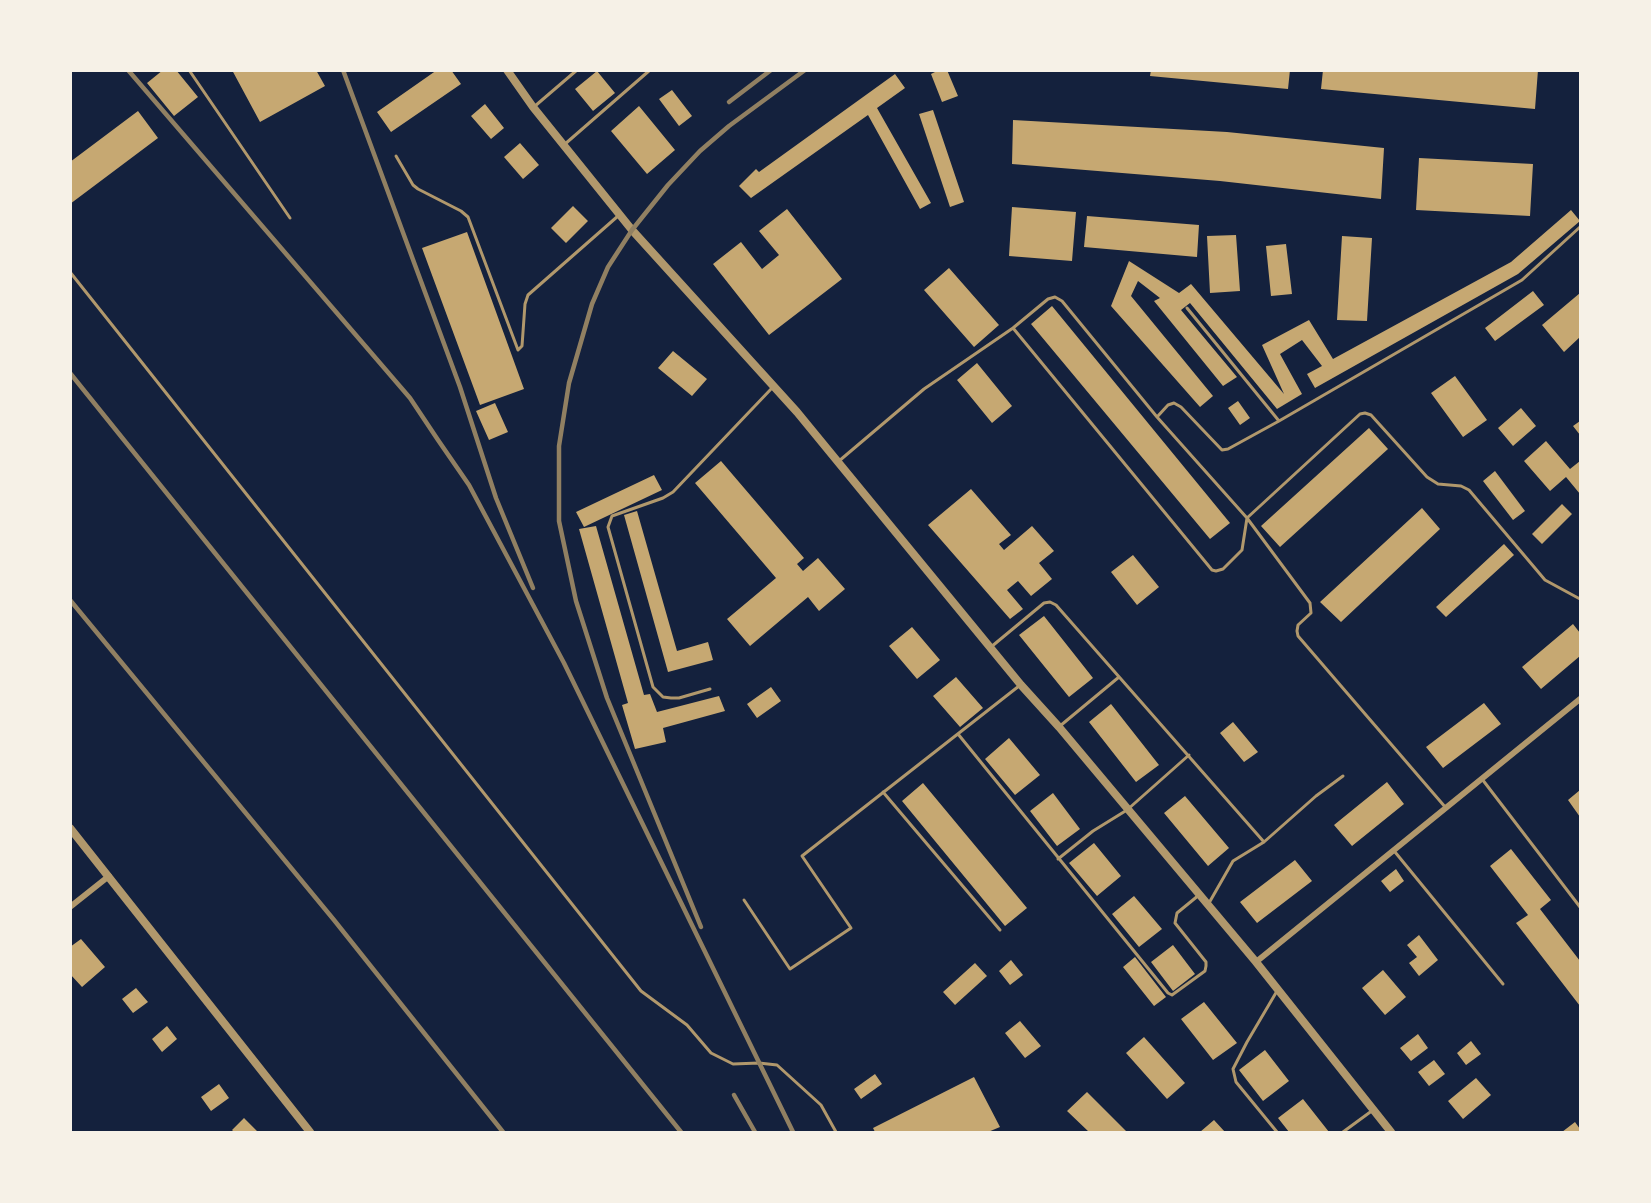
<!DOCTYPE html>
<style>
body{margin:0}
#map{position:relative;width:1651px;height:1203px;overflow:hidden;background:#14213d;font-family:"Times New Roman",serif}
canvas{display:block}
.frame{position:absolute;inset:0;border:72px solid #f6f1e7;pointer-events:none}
</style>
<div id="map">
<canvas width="1651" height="1203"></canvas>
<div class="frame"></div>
</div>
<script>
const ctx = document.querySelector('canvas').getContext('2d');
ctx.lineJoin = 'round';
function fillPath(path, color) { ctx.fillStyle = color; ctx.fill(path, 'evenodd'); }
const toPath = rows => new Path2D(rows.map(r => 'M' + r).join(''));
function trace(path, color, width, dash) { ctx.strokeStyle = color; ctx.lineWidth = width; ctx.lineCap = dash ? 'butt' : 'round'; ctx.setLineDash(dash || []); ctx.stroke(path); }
const building = toPath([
 [163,70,176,70,198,97,174,116,147,83],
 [232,70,316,70,325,86,260,122],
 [437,70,451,70,461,84,391,132,377,112],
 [939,70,947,70,958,96,942,102,931,74],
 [1151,70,1290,70,1288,89,1150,76],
 [1323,70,1538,70,1535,109,1321,89],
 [597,71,615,93,593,111,575,89],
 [895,74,905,88,877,108,931,203,920,209,868,115,751,198,739,186,756,169,759,172],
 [672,90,692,116,679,126,659,99],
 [485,104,504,128,491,139,471,116],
 [639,106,675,150,647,174,611,131],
 [933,110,964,202,950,207,919,114],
 [138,111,158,138,70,204,70,162],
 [1013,120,1227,132,1384,148,1381,199,1220,181,1012,164],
 [520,143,539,165,523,179,504,157],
 [1419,158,1533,164,1530,216,1416,210],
 [573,206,588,221,566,243,551,228],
 [1012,207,1076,212,1072,261,1009,256],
 [787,209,842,279,769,335,713,264,741,242,762,269,779,255,759,231],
 [1571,210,1580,221,1518,274,1315,388,1307,374,1322,366,1302,340,1280,354,1302,394,1277,409,1190,303,1181,310,1237,377,1223,386,1154,301,1160,298,1138,281,1131,296,1213,396,1200,407,1111,306,1129,261,1179,293,1191,284,1284,394,1262,345,1309,320,1333,359,1511,262],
 [1087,216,1199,225,1197,257,1084,247],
 [467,232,524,389,480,405,422,248],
 [1236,235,1240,291,1210,293,1207,236],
 [1342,236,1372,238,1367,321,1337,320],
 [1286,244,1292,294,1271,296,1266,246],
 [949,268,999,325,974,347,924,290],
 [1533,291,1544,305,1495,341,1485,328],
 [1580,293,1580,337,1564,352,1542,325],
 [1052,306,1230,523,1210,539,1031,324],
 [673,351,707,379,692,396,658,368],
 [977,363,1012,406,992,423,957,380],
 [1455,376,1487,420,1463,437,1431,393],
 [1238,401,1250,418,1240,425,1228,408],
 [495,403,508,432,489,440,476,411],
 [1521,408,1536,426,1513,446,1498,428],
 [1580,421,1580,435,1573,426],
 [1369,428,1388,449,1280,547,1261,526],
 [1546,441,1570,469,1580,461,1580,494,1566,477,1550,491,1524,461],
 [721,461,804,558,797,564,803,571,818,558,845,589,819,611,808,597,750,646,727,619,776,578,695,483],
 [1495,471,1525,511,1513,520,1483,481],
 [654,475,662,490,584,527,576,512],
 [971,489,1011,535,999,544,1004,550,1032,526,1054,551,1039,563,1052,579,1031,596,1018,581,1007,590,1023,609,1010,619,928,525],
 [1562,504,1572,514,1542,544,1532,534],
 [1422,508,1440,529,1341,622,1320,602],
 [637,511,677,651,708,642,713,660,668,672,624,515],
 [596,526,644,695,650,694,657,712,719,696,725,711,663,728,666,742,635,749,622,705,628,703,579,529],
 [1504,544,1514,555,1446,617,1436,607],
 [1133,555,1159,587,1137,605,1111,572],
 [1044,616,1093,678,1069,697,1019,635],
 [1573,624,1580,633,1580,656,1541,689,1522,667],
 [912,627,940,660,917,679,889,646],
 [956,677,983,708,960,727,933,696],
 [771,687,781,701,757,718,747,704],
 [1484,703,1501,724,1443,768,1426,747],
 [1111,704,1159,765,1136,782,1089,722],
 [1233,722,1258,752,1244,762,1220,733],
 [1009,738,1040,775,1015,795,985,759],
 [1387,782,1404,804,1352,846,1334,825],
 [923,783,1027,908,1005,926,902,801],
 [1580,790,1580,817,1568,800],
 [1053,793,1080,829,1057,846,1030,811],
 [1185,796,1229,848,1208,866,1164,813],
 [1094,843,1121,876,1097,896,1069,863],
 [1511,849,1551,900,1540,909,1580,961,1580,1006,1516,923,1528,915,1490,866],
 [1295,860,1312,881,1257,923,1240,902],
 [1396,869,1404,881,1390,892,1381,881],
 [1134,896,1162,929,1139,947,1112,914],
 [1419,935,1438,960,1419,976,1409,963,1417,957,1407,945],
 [81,939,105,967,82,987,70,974,70,947],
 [1173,945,1195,974,1173,991,1151,962],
 [1135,957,1166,997,1154,1006,1123,967],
 [1011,960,1023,975,1010,985,999,971],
 [975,963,987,976,955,1005,943,992],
 [1383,970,1406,997,1385,1015,1362,988],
 [136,988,148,1002,133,1013,122,999],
 [1204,1002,1237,1043,1213,1060,1181,1019],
 [1020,1021,1041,1046,1025,1058,1005,1033],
 [167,1026,177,1039,162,1052,152,1039],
 [1418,1034,1428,1048,1411,1061,1400,1048],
 [1144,1037,1185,1083,1167,1099,1126,1053],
 [1471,1041,1481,1054,1466,1065,1457,1053],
 [1265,1050,1289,1081,1263,1101,1239,1070],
 [1434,1060,1445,1074,1429,1086,1418,1072],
 [875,1074,882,1084,861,1099,854,1089],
 [974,1077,1000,1127,988,1132,875,1132,873,1128],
 [1476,1078,1491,1095,1463,1119,1448,1101],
 [219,1084,229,1098,211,1111,201,1097],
 [1087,1092,1127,1132,1089,1132,1067,1111],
 [1303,1099,1329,1132,1289,1132,1278,1118],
 [244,1118,257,1131,256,1132,234,1132,232,1130],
 [1214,1120,1225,1132,1200,1132],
 [1575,1122,1580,1129,1580,1132,1562,1132]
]);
const service = toPath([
 [189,70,290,218],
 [70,72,72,70],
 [535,106,577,70],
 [565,144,650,70],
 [396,156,413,185,418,189,461,211,468,217,518,350,522,346,525,304,528,295,618,216],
 [70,272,641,991,687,1025,711,1053,733,1064,759,1063,777,1065,821,1105,836,1132],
 [1187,308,1279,421,1522,280,1580,227],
 [1013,328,1212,570,1216,571,1223,569,1242,550,1247,518,1360,414,1365,413,1371,415,1427,477,1438,484,1461,486,1469,490,1545,580,1580,599],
 [1157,417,1168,405,1174,403,1181,407,1222,450,1228,449,1279,421],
 [839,461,924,389,1013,328,1048,299,1055,297,1062,301,1157,417,1247,518,1310,603,1311,613,1298,625,1297,631,1298,636,1446,808],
 [991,647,1044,603,1050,602,1056,605,1264,842],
 [710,689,679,698,671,698,663,697,653,687,608,527,612,516,663,498,673,492,772,388],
 [1060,726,1119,677],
 [958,734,1168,993,1172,995,1205,971,1206,966,1206,962,1175,923,1177,913,1199,895],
 [1482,779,1580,907],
 [883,792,1000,930],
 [1395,852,1503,984],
 [1058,859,1093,831,1127,810,1189,755],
 [744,900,790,969,851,928,802,856,1019,686],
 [1209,903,1233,861,1264,842,1316,796,1343,776],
 [1277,1132,1236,1082,1233,1069,1247,1042,1277,991],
 [1343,1132,1373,1110]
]);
const minor = toPath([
 [70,907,109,876],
 [1256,962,1580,699]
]);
const tertiary = toPath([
 [507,70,533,107,632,230,797,412,1021,685,1059,727,1256,962,1391,1132],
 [70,828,310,1132]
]);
const rail = toPath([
 [128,70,410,398,438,440,469,485,564,663,793,1132],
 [343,70,460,387,496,498,533,588],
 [729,102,771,70],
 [70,373,681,1132],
 [70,600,334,920,503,1132],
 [701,927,607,698,576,601,559,521,559,446,569,383,592,304,608,267,632,230,668,185,700,151,729,126,805,70],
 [734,1095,755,1132]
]);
fillPath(building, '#c6a872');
trace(service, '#b1986c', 3);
trace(minor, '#b1986c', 6);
trace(tertiary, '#b1986c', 8);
trace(rail, '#918062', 4.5);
</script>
